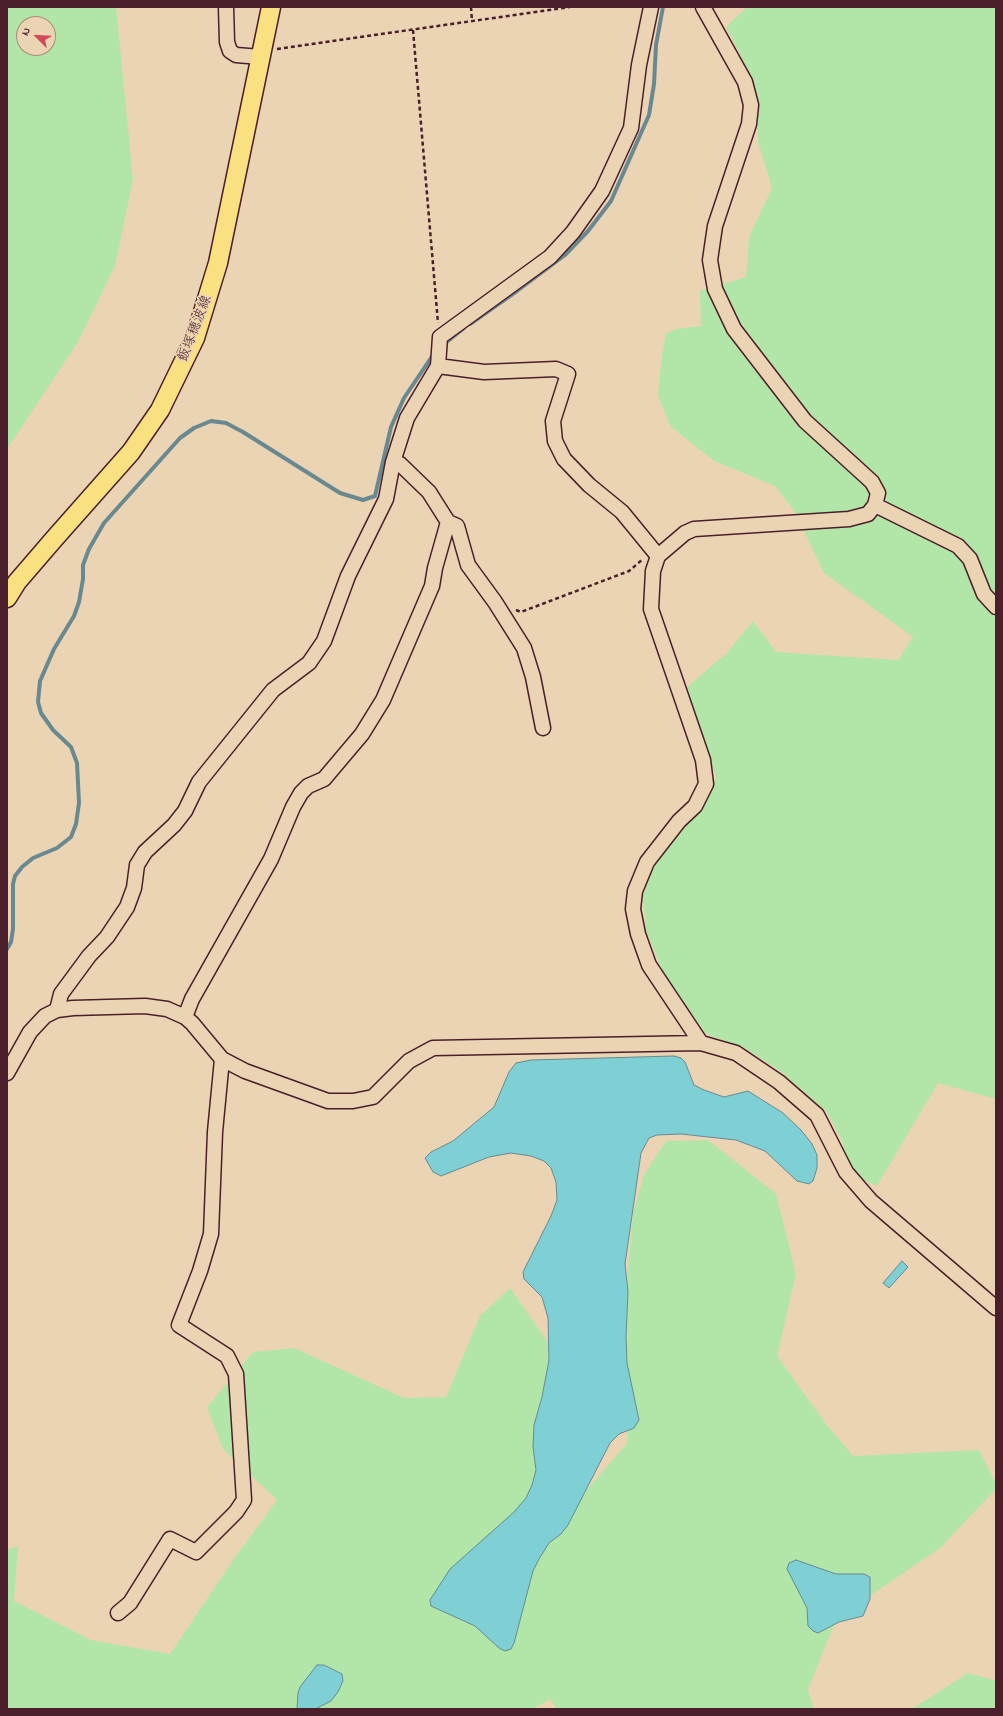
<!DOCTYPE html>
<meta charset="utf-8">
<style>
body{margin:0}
#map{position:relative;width:1003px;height:1716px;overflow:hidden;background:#ebd4b4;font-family:"Indie Flower",sans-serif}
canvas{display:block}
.frame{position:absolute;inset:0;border:8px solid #4a1f2b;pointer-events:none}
.north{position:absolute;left:16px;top:16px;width:40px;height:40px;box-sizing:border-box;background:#ebd4b4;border:1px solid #ab8c7d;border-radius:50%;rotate:294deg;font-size:11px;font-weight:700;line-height:16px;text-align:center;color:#4a1f2b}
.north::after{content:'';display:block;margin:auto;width:14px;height:18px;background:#d1495b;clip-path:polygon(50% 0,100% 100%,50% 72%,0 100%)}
</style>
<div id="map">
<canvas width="1003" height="1716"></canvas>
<div class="frame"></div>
<div class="north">N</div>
</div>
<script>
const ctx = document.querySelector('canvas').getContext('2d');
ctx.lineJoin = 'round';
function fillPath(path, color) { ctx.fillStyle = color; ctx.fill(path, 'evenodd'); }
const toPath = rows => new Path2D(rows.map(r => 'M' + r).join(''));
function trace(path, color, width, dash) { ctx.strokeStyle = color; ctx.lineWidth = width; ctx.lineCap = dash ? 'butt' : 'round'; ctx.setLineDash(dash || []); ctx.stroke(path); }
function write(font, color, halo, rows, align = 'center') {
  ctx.font = font + ' "Indie Flower","Klee One",sans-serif'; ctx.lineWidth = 3.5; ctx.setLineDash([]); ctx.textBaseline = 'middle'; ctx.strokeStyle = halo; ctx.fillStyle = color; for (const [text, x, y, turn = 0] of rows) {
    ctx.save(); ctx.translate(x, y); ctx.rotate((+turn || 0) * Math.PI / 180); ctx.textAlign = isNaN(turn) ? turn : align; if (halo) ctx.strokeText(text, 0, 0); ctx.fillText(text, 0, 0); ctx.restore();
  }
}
const green = toPath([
 [7,7,116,7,133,179,115,266,78,342,7,449],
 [24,24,48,24,48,48,24,48],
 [747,7,996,7,996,1099,938,1083,877,1186,846,1172,842,1140,826,1111,780,1071,743,1047,706,1034,663,972,646,930,643,896,654,864,683,827,703,808,716,777,686,688,727,653,753,621,776,652,898,660,913,637,824,573,795,512,775,486,714,461,670,426,658,395,662,355,666,334,676,329,701,326,700,291,746,277,749,237,772,188,758,142,758,111,744,62,726,27],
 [708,1140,776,1194,796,1274,777,1356,826,1424,853,1456,979,1450,996,1484,996,1489,940,1548,836,1619,808,1690,814,1709,557,1709,550,1699,533,1709,7,1709,7,1550,18,1546,14,1601,91,1640,170,1654,233,1560,277,1500,223,1449,207,1407,253,1352,294,1348,404,1398,446,1397,480,1316,510,1288,556,1354,542,1542,628,1442,621,1346,633,1214,644,1175,666,1141],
 [968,1673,996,1681,996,1709,912,1709]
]);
const water = toPath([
 [674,1056,681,1058,685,1062,694,1085,704,1090,724,1097,748,1091,783,1113,801,1130,812,1144,817,1155,817,1168,813,1181,809,1184,797,1181,765,1151,736,1140,681,1134,657,1135,649,1138,641,1153,625,1264,628,1292,626,1336,627,1363,639,1420,634,1428,619,1434,610,1443,568,1525,561,1534,549,1543,539,1559,533,1571,514,1643,511,1649,505,1651,499,1648,475,1626,431,1606,430,1600,450,1569,514,1512,526,1498,532,1485,536,1470,533,1447,534,1425,542,1397,549,1360,548,1318,542,1297,524,1279,523,1272,551,1216,557,1200,556,1182,551,1168,544,1161,531,1156,511,1153,489,1157,441,1176,433,1172,425,1158,431,1152,453,1141,494,1107,509,1072,516,1063,531,1060,674,1056],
 [902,1261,908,1267,889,1288,883,1283,902,1261],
 [796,1560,836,1574,864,1574,870,1577,870,1599,863,1616,839,1622,818,1633,813,1631,808,1626,807,1608,787,1569,789,1563,796,1560],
 [317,1665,324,1665,342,1674,343,1681,338,1692,331,1701,315,1709,297,1709,298,1693,300,1687,317,1665]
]);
const stream = toPath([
 [470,324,517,291,565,255,588,231,611,201,649,115,654,84,656,45,663,7],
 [443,345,464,328],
 [7,949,11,942,13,929,13,884,15,876,22,867,33,858,57,848,71,837,76,824,79,803,77,763,71,747,53,730,41,713,38,702,40,681,54,649,74,616,79,602,83,579,83,565,89,549,104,523,180,438,194,428,211,421,226,423,243,432,340,493,363,500,375,496,391,427,404,398,435,352]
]);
const path = toPath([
 [471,7,472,21],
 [413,30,438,323],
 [277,49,570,7],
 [516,610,521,612,629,571,643,559]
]);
const minor = toPath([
 [226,7,227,42,230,51,236,55,261,57],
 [438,366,484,372,556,369,568,374,553,421,555,441,564,459,589,485,622,512,658,556],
 [875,505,958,546,970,559,984,594,996,607],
 [448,522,457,526,468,565,495,602,524,648,533,677,543,728],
 [57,1010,61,994,89,956,107,937,127,907,134,888,137,865,145,852,174,825,185,811,199,782,273,690,309,663,324,641,348,576,386,499,393,462,407,418,438,366,440,337,550,257,573,232,602,191,631,128,639,65,651,7],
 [185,1017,192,999,271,859,293,807,301,793,308,786,324,779,362,734,383,700,432,586,435,568,448,522,429,492,400,464,393,462],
 [701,1043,649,965,638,934,633,909,635,891,647,862,679,821,695,806,706,784,703,760,651,609,653,571,658,556,685,533,694,529,849,519,868,514,875,505,878,493,872,482,805,421,734,329,715,289,710,260,715,226,749,124,751,105,745,82,703,7],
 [7,1073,30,1032,45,1016,57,1010,73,1008,145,1006,167,1009,185,1017,192,1023,222,1059,245,1071,328,1101,353,1101,373,1097,409,1061,433,1048,701,1043,736,1053,779,1082,817,1115,846,1172,871,1201,996,1308],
 [118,1613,130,1603,170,1539,196,1552,236,1512,244,1500,236,1374,227,1356,179,1325,200,1271,211,1234,215,1132,222,1059]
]);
const major = toPath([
 [7,598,17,582,54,539,131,452,160,410,195,338,218,263,271,7]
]);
const streetNames = [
 ["飯塚穂波線",196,329,-69]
];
fillPath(green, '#b2e6a8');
fillPath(water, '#7ed0d5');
trace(water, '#698991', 1);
trace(stream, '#698991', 4);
trace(minor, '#4a1f2b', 17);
trace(major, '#4a1f2b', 21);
trace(path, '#4a1f2b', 2.5, [4, 3]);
trace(minor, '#ebd4b4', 14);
trace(major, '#f9e181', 18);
write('14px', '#4a1f2b', '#ebd4b4', streetNames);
</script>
